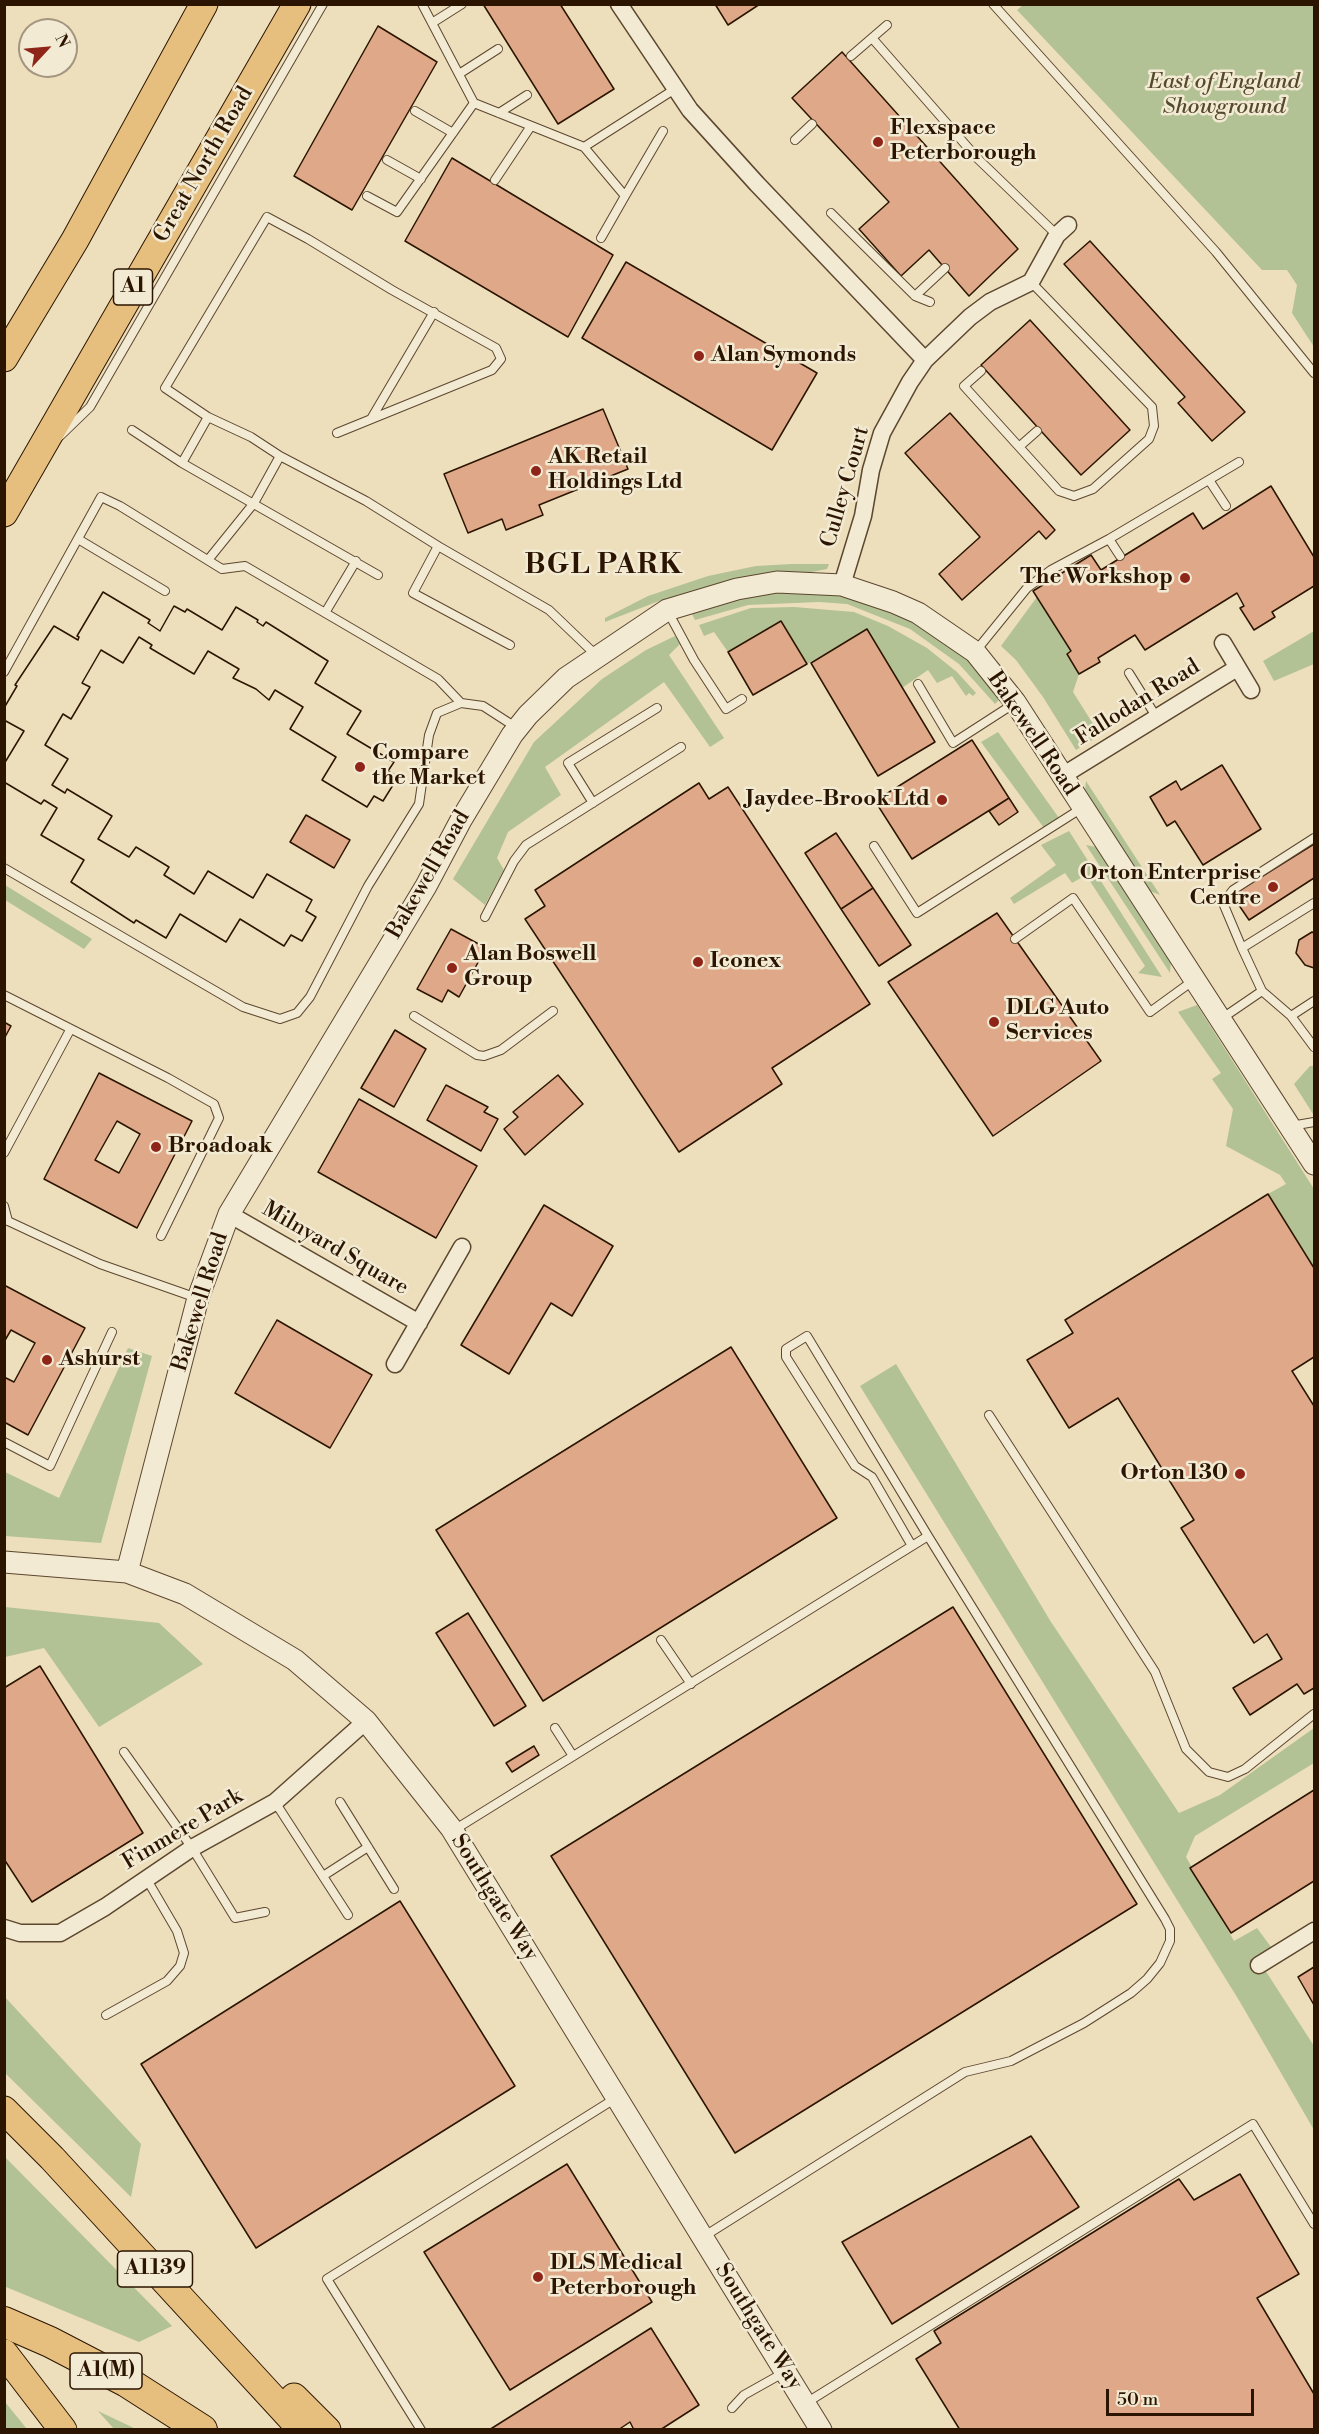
<!DOCTYPE html>
<style>
body{margin:0}
#map{position:relative;width:1319px;height:2434px;overflow:hidden;background:#eddebc;font-family:"Libre Bodoni",serif}
canvas{display:block}
.frame{position:absolute;inset:0;border:6px solid #2b1500;pointer-events:none}
.north{position:absolute;left:18px;top:18px;width:60px;height:60px;box-sizing:border-box;background:#f3ead3;border:2px solid #a3957f;border-radius:50%;rotate:64deg;font-size:16px;font-weight:700;line-height:24px;text-align:center;color:#2b1500}
.north::after{content:'';display:block;margin:auto;width:21px;height:27px;background:#8f2418;clip-path:polygon(50% 0,100% 100%,50% 72%,0 100%)}
.scale{position:absolute;left:1106px;top:2389px;width:148px;height:27px;box-sizing:border-box;border:3px solid #2b1500;border-top:0;padding-left:8px;font-size:18px;line-height:21px;white-space:nowrap;color:#2b1500;-webkit-text-stroke:4px #f3ead3;paint-order:stroke}
</style>
<div id="map">
<canvas width="1319" height="2434"></canvas>
<div class="frame"></div>
<div class="north">N</div>
<div class="scale">50 m</div>
</div>
<script>
const ctx = document.querySelector('canvas').getContext('2d');
ctx.lineJoin = 'round';
function fillPath(path, color) { ctx.fillStyle = color; ctx.fill(path, 'evenodd'); }
const toPath = rows => new Path2D(rows.map(r => 'M' + r).join(''));
function trace(path, color, width, dash) { ctx.strokeStyle = color; ctx.lineWidth = width; ctx.lineCap = dash ? 'butt' : 'round'; ctx.setLineDash(dash || []); ctx.stroke(path); }
function write(font, color, halo, rows, align = 'center') {
  ctx.font = font + ' "Libre Bodoni",serif'; ctx.lineWidth = 5; ctx.setLineDash([]); ctx.textBaseline = 'middle'; ctx.strokeStyle = halo; ctx.fillStyle = color; for (const [text, x, y, turn = 0] of rows) {
    ctx.save(); ctx.translate(x, y); ctx.rotate((+turn || 0) * Math.PI / 180); ctx.textAlign = isNaN(turn) ? turn : align; if (halo) ctx.strokeText(text, 0, 0); ctx.fillText(text, 0, 0); ctx.restore();
  }
}
const green = toPath([
 [1023,5,1314,5,1314,347,1292,313,1297,285,1287,270,1262,270,1017,10],
 [792,564,829,564,827,569,791,576,744,579,659,601,605,622,605,618,648,596,708,576,756,566],
 [752,593,818,593,859,599,908,618,969,659,999,700,995,704,959,664,910,629,847,604,819,602,748,605,695,620,690,610],
 [1037,597,1071,651,1067,654,1079,674,1073,692,1100,735,1076,750,1043,697,1016,660,1001,646],
 [794,607,854,612,888,626,927,648,957,672,976,693,973,696,969,693,966,696,952,676,937,683,928,670,902,688,867,629,807,664,781,621,728,652,714,632,704,636,699,625,751,608],
 [1314,631,1314,664,1274,681,1263,661],
 [675,636,680,644,669,655,724,738,710,747,664,682,545,767,561,795,508,832,497,858,504,870,485,905,453,879,534,742,602,679,646,650],
 [998,732,1059,818,1044,828,981,742],
 [1086,781,1160,895,1150,891,1085,790],
 [1069,831,1162,977,1138,973,1145,966,1086,875,1072,883,1065,873,1014,904,1010,898,1056,865,1041,845],
 [1086,845,1096,847,1171,960,1170,973],
 [5,885,92,939,84,949,5,900],
 [1197,1005,1314,1189,1314,1268,1268,1194,1286,1184,1280,1175,1226,1146,1233,1109,1212,1079,1221,1073,1178,1012],
 [1310,1066,1314,1066,1313,1114,1294,1084],
 [128,1348,152,1356,101,1543,5,1536,5,1472,59,1498],
 [896,1364,1051,1622,1179,1813,1220,1795,1314,1728,1314,1763,1195,1836,1186,1857,1234,1941,1257,1928,1271,1947,1256,1956,1314,2046,1314,2130,1240,2002,860,1386],
 [5,1607,159,1623,203,1664,99,1727,44,1648,5,1657],
 [4,1996,141,2144,131,2197,5,2073],
 [5,2157,172,2326,139,2342,6,2287],
 [5,2402,27,2429,5,2429],
 [98,2411,136,2429,114,2429]
]);
const building = toPath([
 [483,4,560,4,614,89,558,124,483,4],
 [715,4,760,4,728,25,715,4],
 [378,26,437,62,352,210,294,176,378,26],
 [842,52,1018,249,969,296,929,250,901,276,859,229,889,202,792,98,842,52],
 [452,158,613,255,568,337,405,241,452,158],
 [1090,241,1245,412,1212,441,1178,403,1185,397,1064,264,1090,241],
 [626,262,817,373,772,450,582,338,626,262],
 [1030,320,1130,430,1081,475,981,365,1030,320],
 [603,409,628,469,539,505,543,515,506,530,502,519,468,533,444,474,603,409],
 [950,413,1055,530,1046,539,1039,531,962,600,939,574,980,537,905,453,950,413],
 [1271,486,1314,557,1314,586,1272,612,1275,617,1254,630,1240,608,1244,606,1237,593,1145,650,1135,635,1098,658,1100,662,1079,674,1067,654,1071,651,1033,591,1091,555,1101,570,1193,513,1203,529,1271,486],
 [103,592,150,620,148,623,160,631,174,606,185,612,187,609,222,630,236,607,258,620,257,622,263,626,266,622,328,661,315,683,361,711,347,734,394,762,388,771,398,777,383,801,374,796,367,807,322,780,336,757,290,729,303,707,275,690,269,700,256,689,233,678,239,669,208,651,194,674,150,648,152,645,139,637,123,663,101,650,82,683,90,687,71,719,63,714,45,745,68,759,52,785,65,793,67,789,112,816,98,839,129,857,136,847,169,867,164,875,194,894,208,871,253,898,267,874,312,900,306,911,316,917,302,941,291,935,284,946,240,919,226,942,180,914,166,938,136,920,134,923,71,882,84,860,41,835,57,808,44,800,41,804,4,782,4,764,24,731,4,720,4,708,17,686,15,685,54,626,78,640,79,637,77,636,103,592],
 [103,592,150,620,148,623,160,631,174,606,185,612,187,609,222,630,236,607,258,620,257,622,263,626,266,622,328,661,315,683,361,711,347,734,394,762,388,771,398,777,383,801,374,796,367,807,322,780,336,757,290,729,303,707,275,690,269,700,256,689,233,678,239,669,208,651,194,674,150,648,152,645,139,637,123,663,101,650,82,683,90,687,71,719,63,714,45,745,68,759,52,785,65,793,67,789,112,816,98,839,129,857,136,847,169,867,164,875,194,894,208,871,253,898,267,874,312,900,306,911,316,917,302,941,291,935,284,946,240,919,226,942,180,914,166,938,136,920,134,923,71,882,84,860,41,835,57,808,44,800,41,804,4,782,4,764,24,731,4,720,4,708,17,686,15,685,54,626,78,640,79,637,77,636,103,592],
 [781,621,807,664,753,695,728,652,781,621],
 [867,629,935,742,878,776,811,663,867,629],
 [972,740,1009,798,912,859,875,801,972,740],
 [1222,765,1261,829,1203,865,1175,821,1167,826,1150,797,1176,781,1181,790,1222,765],
 [699,783,709,799,728,787,870,1004,772,1068,782,1084,679,1152,525,919,545,906,535,890,699,783],
 [1009,798,1018,812,999,825,989,811,1009,798],
 [306,815,350,840,334,868,290,842,306,815],
 [836,833,873,888,841,909,805,853,836,833],
 [1314,844,1314,878,1249,920,1232,895,1314,844],
 [873,888,911,945,879,966,841,909,873,888],
 [997,913,1101,1061,993,1136,888,982,997,913],
 [451,929,486,948,459,997,448,990,442,1002,417,989,451,929],
 [1312,932,1314,933,1314,968,1305,965,1296,953,1299,940,1312,932],
 [4,1022,11,1026,4,1039,4,1022],
 [395,1030,426,1049,394,1107,361,1088,395,1030],
 [99,1073,192,1121,137,1228,44,1179,99,1073],
 [117,1121,140,1134,119,1173,95,1160,117,1121],
 [558,1075,583,1104,525,1155,504,1129,518,1117,513,1112,558,1075],
 [446,1085,488,1107,484,1112,498,1119,481,1151,427,1120,446,1085],
 [359,1099,477,1166,436,1238,318,1172,359,1099],
 [1268,1194,1314,1268,1314,1357,1292,1371,1314,1406,1314,1688,1304,1694,1297,1684,1250,1715,1233,1688,1282,1659,1267,1634,1254,1643,1181,1528,1194,1520,1118,1398,1069,1428,1027,1360,1073,1333,1065,1320,1268,1194],
 [544,1205,613,1246,572,1316,551,1303,509,1374,461,1345,544,1205],
 [4,1285,85,1328,28,1435,4,1422,4,1377,14,1382,35,1343,11,1330,4,1342,4,1285],
 [277,1320,372,1375,330,1448,235,1393,277,1320],
 [731,1347,837,1518,543,1701,436,1530,731,1347],
 [953,1607,1137,1904,735,2153,551,1856,953,1607],
 [468,1613,526,1706,494,1726,436,1633,468,1613],
 [40,1666,143,1833,32,1902,4,1859,4,1688,40,1666],
 [534,1746,539,1755,512,1772,506,1763,534,1746],
 [1314,1790,1314,1881,1231,1933,1190,1868,1314,1790],
 [400,1901,515,2086,256,2248,141,2064,400,1901],
 [1314,1967,1314,2005,1298,1977,1314,1967],
 [1031,2136,1079,2207,892,2324,842,2242,1031,2136],
 [567,2164,652,2302,510,2390,424,2252,567,2164],
 [1240,2174,1299,2274,1257,2298,1314,2394,1314,2430,960,2430,916,2359,941,2343,934,2331,1179,2179,1194,2200,1240,2174],
 [651,2328,699,2405,660,2430,634,2430,630,2422,618,2430,489,2430,651,2328]
]);
const service = toPath([
 [422,4,474,103,584,147,675,89],
 [993,4,1216,252,1314,373],
 [432,23,462,4],
 [872,38,978,159,1057,235],
 [851,56,887,25],
 [459,74,498,49],
 [415,111,453,133],
 [499,113,527,95],
 [795,140,812,124],
 [584,147,625,196,663,131],
 [387,160,421,179],
 [495,180,531,126],
 [367,196,397,212,474,103],
 [831,213,915,296,945,268],
 [601,238,625,196],
 [915,296,930,302],
 [981,371,964,386,1059,491,1074,496,1093,489,1149,439,1154,426,1152,407,1031,282],
 [371,419,434,312],
 [132,430,182,463,378,575],
 [337,433,492,370,501,359,496,348,392,290,308,239,267,217,165,388,208,417,251,437,280,456,366,501,438,546,549,610,598,657],
 [60,436,90,407,323,4],
 [1020,446,1037,431],
 [182,463,208,417],
 [1209,480,1226,506],
 [78,539,165,591],
 [1109,539,1120,556],
 [438,546,413,593,510,645],
 [208,560,254,503,280,456],
 [667,610,694,660,726,709,742,699],
 [325,613,356,561],
 [975,652,1027,588,1051,570,1109,539,1239,462],
 [4,672,101,497,120,506,222,569,245,566,438,679,461,703],
 [1129,673,1157,718],
 [918,684,953,743,1015,703],
 [593,803,568,763,657,708],
 [874,846,917,913,1082,808],
 [4,868,243,1007,280,1019,297,1013,310,997,368,886,419,804,429,735,437,713,461,703,483,706,517,728],
 [485,917,514,861,526,845,681,747],
 [1015,939,1073,898,1150,1012,1194,980],
 [1242,948,1223,903,1233,890,1314,838],
 [1262,991,1291,1016,1314,1047],
 [4,995,168,1078,214,1104,219,1118,161,1236],
 [414,1016,477,1055,484,1056,501,1050,553,1011],
 [1291,1016,1314,1001],
 [1221,1019,1262,991,1242,948,1314,903],
 [1291,1126,1314,1122],
 [4,1153,70,1030],
 [4,1206,8,1221],
 [8,1221,100,1264,197,1298],
 [989,1415,1155,1672,1186,1749,1209,1772,1228,1777,1245,1769,1314,1714],
 [4,1442,50,1466,112,1332],
 [661,1640,691,1684],
 [555,1728,573,1756],
 [124,1752,192,1848,235,1918,265,1912],
 [275,1802,348,1915],
 [340,1802,394,1889],
 [454,1830,928,1536],
 [323,1876,368,1847],
 [106,2015,167,1981,180,1966,184,1953,177,1931,146,1878],
 [703,2237,965,2072,1011,2061,1084,2023,1131,1993,1147,1979,1160,1963,1170,1941,1170,1929,1165,1919,928,1536,807,1336,786,1349,786,1357,855,1466,872,1477,912,1546],
 [806,2403,1253,2124,1314,2224],
 [732,2408,744,2395,785,2372],
 [421,2430,327,2279,616,2098]
]);
const minor = toPath([
 [619,4,690,110,757,184,925,360],
 [842,585,863,516,871,470,882,433,910,382,925,360,970,317,990,302,1031,282,1057,235,1068,225],
 [1223,643,1251,690],
 [1062,776,1237,668],
 [229,1214,419,1323],
 [395,1364,462,1247],
 [4,1928,20,1933,60,1933,105,1907,192,1848,275,1802,366,1721],
 [1259,1965,1314,1931]
]);
const tertiary = toPath([
 [4,1562,127,1572,185,1594,295,1660,366,1721,451,1828,821,2430],
 [127,1572,198,1298,229,1214,426,886,461,820,512,735,528,715,566,678,667,610,737,589,777,582,842,585,893,602,918,613,975,652,1015,702,1314,1164]
]);
const trunk = toPath([
 [4,358,75,240,204,4],
 [4,513,297,4],
 [4,2110,52,2158,302,2430],
 [4,2353,63,2430],
 [294,2397,327,2430]
]);
const motorway = toPath([
 [4,2322,50,2342,127,2382,202,2430]
]);
const markers = [
 [878,142,6,"#8f2418"],
 [699,356,6,"#8f2418"],
 [536,471,6,"#8f2418"],
 [1185,578,6,"#8f2418"],
 [360,767,6,"#8f2418"],
 [942,800,6,"#8f2418"],
 [1273,887,6,"#8f2418"],
 [698,962,6,"#8f2418"],
 [452,968,6,"#8f2418"],
 [994,1022,6,"#8f2418"],
 [156,1147,6,"#8f2418"],
 [47,1360,6,"#8f2418"],
 [1240,1474,6,"#8f2418"],
 [538,2277,6,"#8f2418"]
];
const shields = [
 [133,287,39],
 [155,2269,75],
 [106,2371,72]
];
const shieldNames = [
 ["A1",133,287],
 ["A1139",155,2269],
 ["A1(M)",106,2371]
];
const parkNames = [
 ["East of England",1224,83],
 ["Showground",1224,108]
];
const poiNames = [
 ["Flexspace",890,129],
 ["Peterborough",890,154],
 ["Alan Symonds",711,356],
 ["AK Retail",548,458],
 ["Holdings Ltd",548,483],
 ["The Workshop",1173,578,"right"],
 ["Compare",372,754],
 ["the Market",372,779],
 ["Jaydee-Brook Ltd",930,800,"right"],
 ["Orton Enterprise",1261,874,"right"],
 ["Centre",1261,899,"right"],
 ["Alan Boswell",464,955],
 ["Group",464,980],
 ["Iconex",710,962],
 ["DLG Auto",1006,1009],
 ["Services",1006,1034],
 ["Broadoak",168,1147],
 ["Ashurst",59,1360],
 ["Orton 130",1228,1474,"right"],
 ["DLS Medical",550,2264],
 ["Peterborough",550,2289]
];
const streetNames = [
 ["Great North Road",204,165,-60],
 ["Culley Court",846,487,-74],
 ["Fallodan Road",1138,703,-32],
 ["Bakewell Road",1032,734,56],
 ["Bakewell Road",429,875,-60],
 ["Milnyard Square",335,1249,30],
 ["Bakewell Road",201,1302,-73],
 ["Finmere Park",183,1830,-31],
 ["Southgate Way",494,1898,58],
 ["Southgate Way",758,2327,58]
];
const districtNames = [
 ["BGL PARK",604,566]
];
fillPath(green, '#b3c295');
fillPath(building, '#dfa989');
trace(building, '#2b1500', 1.5);
trace(service, '#5c472f', 10);
trace(minor, '#5c472f', 19);
trace(tertiary, '#5c472f', 23);
trace(trunk, '#2b1500', 29);
trace(motorway, '#2b1500', 32);
trace(service, '#f3ead3', 8);
trace(minor, '#f3ead3', 16);
trace(tertiary, '#f3ead3', 21);
trace(trunk, '#e6bf7e', 27);
trace(motorway, '#e6bf7e', 30);
for (const [x, y, r, color] of markers) { const dot = new Path2D(); dot.arc(x, y, r, 0, 2 * Math.PI); ctx.fillStyle = color; ctx.fill(dot); trace(dot, '#f3ead3', 2); }
for (const [x, y, w] of shields) { const box = new Path2D(); box.roundRect(x - w / 2, y - 18, w, 36, 4.5); ctx.fillStyle = '#f3ead3'; ctx.fill(box); trace(box, '#2b1500', 1.5); }
write('bold 21px', '#2b1500', null, shieldNames);
write('italic 22px', '#54492d', '#f3ead3', parkNames);
write('bold 22px', '#2b1500', '#f3ead3', poiNames, 'left');
write('22px', '#2b1500', '#f3ead3', streetNames);
ctx.letterSpacing = '1.5px';
write('bold 28px', '#2b1500', '#f3ead3', districtNames);
ctx.letterSpacing = '0px';
</script>
